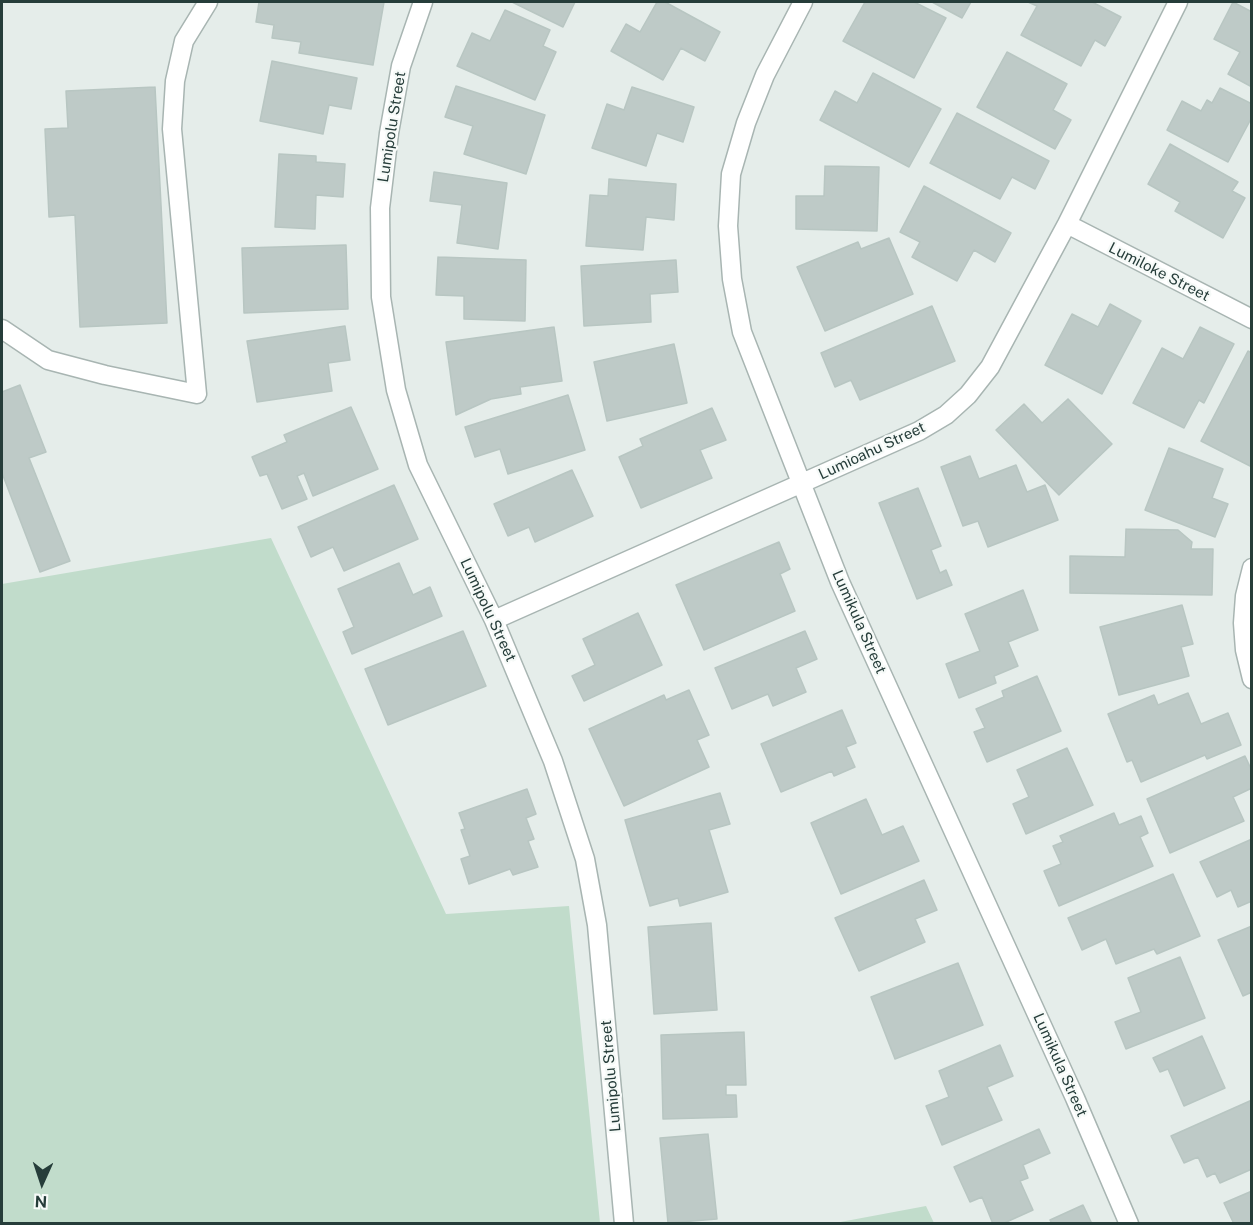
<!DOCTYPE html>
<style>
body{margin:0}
#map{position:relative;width:1253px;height:1225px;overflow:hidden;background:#e5edea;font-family:"Public Sans",sans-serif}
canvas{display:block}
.frame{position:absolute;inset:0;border:3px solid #263d3a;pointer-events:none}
.north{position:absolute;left:12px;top:1153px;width:60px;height:60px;-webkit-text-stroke:4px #f6faf8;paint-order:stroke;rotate:183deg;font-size:16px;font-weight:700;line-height:24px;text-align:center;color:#263d3a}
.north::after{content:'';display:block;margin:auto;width:21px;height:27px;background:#263d3a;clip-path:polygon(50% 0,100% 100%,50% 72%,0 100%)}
</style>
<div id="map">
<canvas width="1253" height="1225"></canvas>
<div class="frame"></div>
<div class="north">N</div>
</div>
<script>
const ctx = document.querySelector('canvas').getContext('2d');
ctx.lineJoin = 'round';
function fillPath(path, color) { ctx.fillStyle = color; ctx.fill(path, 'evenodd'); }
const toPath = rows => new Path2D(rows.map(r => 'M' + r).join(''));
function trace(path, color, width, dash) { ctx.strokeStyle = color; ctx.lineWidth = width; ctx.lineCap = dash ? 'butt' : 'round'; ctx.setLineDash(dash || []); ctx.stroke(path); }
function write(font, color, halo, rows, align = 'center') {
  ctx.font = font + ' "Public Sans",sans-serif'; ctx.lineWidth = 4.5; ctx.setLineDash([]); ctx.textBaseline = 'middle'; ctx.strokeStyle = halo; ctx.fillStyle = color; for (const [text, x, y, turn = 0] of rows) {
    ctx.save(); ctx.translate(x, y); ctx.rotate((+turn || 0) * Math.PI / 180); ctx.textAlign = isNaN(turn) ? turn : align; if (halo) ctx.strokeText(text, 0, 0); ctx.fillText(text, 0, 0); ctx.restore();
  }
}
const green = toPath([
 [271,538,446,914,569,906,600,1223,2,1223,2,584],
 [926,1206,934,1223,835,1223]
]);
const building = toPath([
 [259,2,384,2,373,65,299,53,301,42,272,38,274,25,256,22,259,2],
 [512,2,575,2,563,27,512,2],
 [657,2,665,2,720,32,705,61,681,48,663,80,611,51,626,24,640,32,657,2],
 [865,2,914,2,946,18,914,78,843,41,865,2],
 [932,2,971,2,962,18,932,2],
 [1028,2,1092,2,1121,17,1105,46,1095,40,1081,66,1021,35,1037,6,1028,2],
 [1233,2,1252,12,1252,87,1228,74,1240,52,1214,39,1233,2],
 [505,10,550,30,543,46,556,52,535,100,457,66,472,33,490,41,505,10],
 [1007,52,1067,84,1053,110,1071,120,1055,149,977,107,1007,52],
 [272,61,357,78,351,109,329,105,323,134,260,121,272,61],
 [873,73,941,109,909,167,820,120,835,91,857,103,873,73],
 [456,86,545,115,526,174,464,154,473,126,445,117,456,86],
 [155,87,167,323,80,327,75,215,49,217,45,129,68,128,66,91,155,87],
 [632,87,694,107,683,142,657,133,646,166,592,148,607,104,624,110,632,87],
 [1220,88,1252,104,1252,117,1228,162,1167,130,1182,101,1201,111,1207,100,1212,103,1220,88],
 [957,113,1049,161,1035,189,1012,177,1000,199,930,163,957,113],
 [1170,144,1238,182,1232,191,1245,198,1223,238,1175,211,1180,202,1148,184,1170,144],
 [279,154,316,156,316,162,345,164,343,197,316,195,315,229,275,227,279,154],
 [825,166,879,167,877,231,796,229,796,196,824,196,825,166],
 [434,172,507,183,498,249,457,243,462,205,430,201,434,172],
 [609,179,676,184,674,220,646,217,643,250,586,246,590,195,608,196,609,179],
 [924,186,1011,233,995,262,974,250,957,281,912,257,920,242,900,232,924,186],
 [889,238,913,294,825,331,797,267,858,242,861,249,889,238],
 [346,245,348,309,244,313,242,248,346,245],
 [438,257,526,260,525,321,464,319,464,296,436,295,438,257],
 [676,260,678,292,650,294,651,322,584,326,581,266,676,260],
 [1110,304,1141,321,1102,394,1045,365,1072,314,1098,327,1110,304],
 [932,306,955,361,860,400,851,380,835,387,821,353,932,306],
 [345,326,350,360,328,363,332,391,257,402,247,341,345,326],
 [554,327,562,381,520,387,521,394,491,399,456,415,446,342,554,327],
 [1200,327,1234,344,1204,403,1199,400,1184,428,1133,403,1162,348,1183,359,1200,327],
 [674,344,687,403,607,421,594,362,674,344],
 [1248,351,1252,353,1252,467,1201,441,1248,351],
 [20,385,46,452,29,458,70,561,40,572,2,473,2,392,20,385],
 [568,395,585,450,508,474,500,449,475,457,465,427,568,395],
 [1068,399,1112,444,1059,495,996,430,1024,404,1042,423,1068,399],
 [351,407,378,469,313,496,304,473,297,476,307,499,282,509,267,474,260,476,252,457,287,442,284,435,351,407],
 [712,408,726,440,700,450,712,478,641,508,619,457,643,446,640,439,712,408],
 [1169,448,1223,469,1212,498,1228,504,1215,537,1145,510,1169,448],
 [970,456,979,479,1016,465,1027,492,1045,485,1058,520,988,547,978,521,963,526,941,467,970,456],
 [572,470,593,516,535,542,529,527,508,536,494,504,572,470],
 [394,485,418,539,344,571,333,547,311,557,298,527,394,485],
 [918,488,941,546,931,550,940,573,946,570,952,585,917,599,879,503,918,488],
 [1126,529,1178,530,1192,542,1191,549,1213,549,1212,595,1070,593,1070,556,1125,557,1126,529],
 [779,542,790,569,780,574,795,611,704,650,676,585,779,542],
 [399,563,413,595,430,587,442,616,352,654,343,632,354,627,338,589,399,563],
 [1023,590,1038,630,1008,642,1018,666,994,676,996,683,959,698,946,664,980,651,965,614,1023,590],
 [1182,605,1193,644,1181,647,1189,676,1119,695,1100,627,1182,605],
 [638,613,662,665,584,701,572,676,595,665,583,639,638,613],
 [463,631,486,686,388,725,365,669,463,631],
 [805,631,817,659,796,668,806,692,773,706,768,694,732,709,715,668,805,631],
 [1037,676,1061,731,987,762,974,732,985,728,976,709,1004,697,1002,691,1037,676],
 [689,690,709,735,697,740,709,767,624,806,589,729,664,695,666,700,689,690],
 [1188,693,1201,724,1228,713,1241,745,1207,759,1205,755,1141,782,1132,760,1127,762,1108,714,1154,695,1158,705,1188,693],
 [842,710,856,743,846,747,855,767,834,776,832,771,781,792,761,744,842,710],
 [1067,748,1093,805,1026,834,1013,804,1029,797,1017,770,1067,748],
 [1245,756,1252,771,1252,788,1233,797,1244,821,1170,853,1147,799,1245,756],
 [527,789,536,814,526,818,534,839,528,841,538,867,513,875,510,869,469,884,461,859,470,856,461,830,465,829,459,813,527,789],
 [720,793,730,824,709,830,728,892,680,906,678,898,650,906,625,820,720,793],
 [866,799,882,835,903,826,919,861,841,894,811,823,866,799],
 [1114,813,1119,825,1141,816,1148,833,1140,837,1153,866,1059,906,1044,871,1061,864,1053,846,1063,842,1060,836,1114,813],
 [1252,839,1252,901,1238,907,1231,890,1217,897,1200,862,1252,839],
 [1173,874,1200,936,1157,954,1154,949,1116,964,1106,939,1082,950,1068,918,1173,874],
 [924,880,937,910,915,919,925,942,859,971,835,918,924,880],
 [711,923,717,1010,654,1014,648,927,711,923],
 [1252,926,1252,992,1243,996,1218,940,1252,926],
 [1180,957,1205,1018,1126,1049,1115,1022,1141,1012,1128,978,1180,957],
 [958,963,983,1025,895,1059,871,997,958,963],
 [744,1032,746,1085,726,1085,726,1095,736,1095,737,1117,663,1119,661,1035,744,1032],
 [1202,1036,1225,1088,1184,1106,1168,1069,1160,1072,1153,1058,1202,1036],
 [1000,1045,1013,1076,987,1087,1002,1120,942,1145,926,1106,949,1097,939,1071,1000,1045],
 [1252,1100,1252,1169,1220,1183,1215,1173,1207,1177,1198,1157,1184,1163,1171,1136,1252,1100],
 [1039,1129,1050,1153,1023,1165,1028,1178,1020,1181,1033,1210,1002,1224,993,1224,982,1197,970,1202,954,1167,1039,1129],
 [708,1134,717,1219,668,1223,660,1138,708,1134],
 [1252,1191,1252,1224,1234,1224,1224,1203,1252,1191],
 [1083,1205,1092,1224,1052,1224,1050,1220,1083,1205]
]);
const minor = toPath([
 [423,2,401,66,389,133,380,208,381,297,396,390,418,465,494,620,553,761,585,859,597,925,624,1224],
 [803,2,765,75,746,123,731,174,728,226,732,279,742,332,840,582,1075,1098,1129,1224],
 [1067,224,1252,319],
 [2,329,48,360,105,375,197,394,172,129,175,81,184,41,208,2],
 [1252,568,1245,596,1243,623,1245,650,1252,679],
 [494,620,919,431,946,415,968,395,990,367,1067,224,1178,2]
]);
const streetNames = [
 ["Lumipolu Street",392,127,-81],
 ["Lumiloke Street",1159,272,27],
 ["Lumioahu Street",872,451,-25],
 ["Lumipolu Street",488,610,65],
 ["Lumikula Street",859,622,66],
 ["Lumikula Street",1060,1065,66],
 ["Lumipolu Street",611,1076,-95]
];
fillPath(green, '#c1dccb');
fillPath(building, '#becac7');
trace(building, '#b8c6c2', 1.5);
trace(minor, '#a8b5b2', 21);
trace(minor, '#fff', 18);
write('15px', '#263d3a', '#f6faf8', streetNames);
</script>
